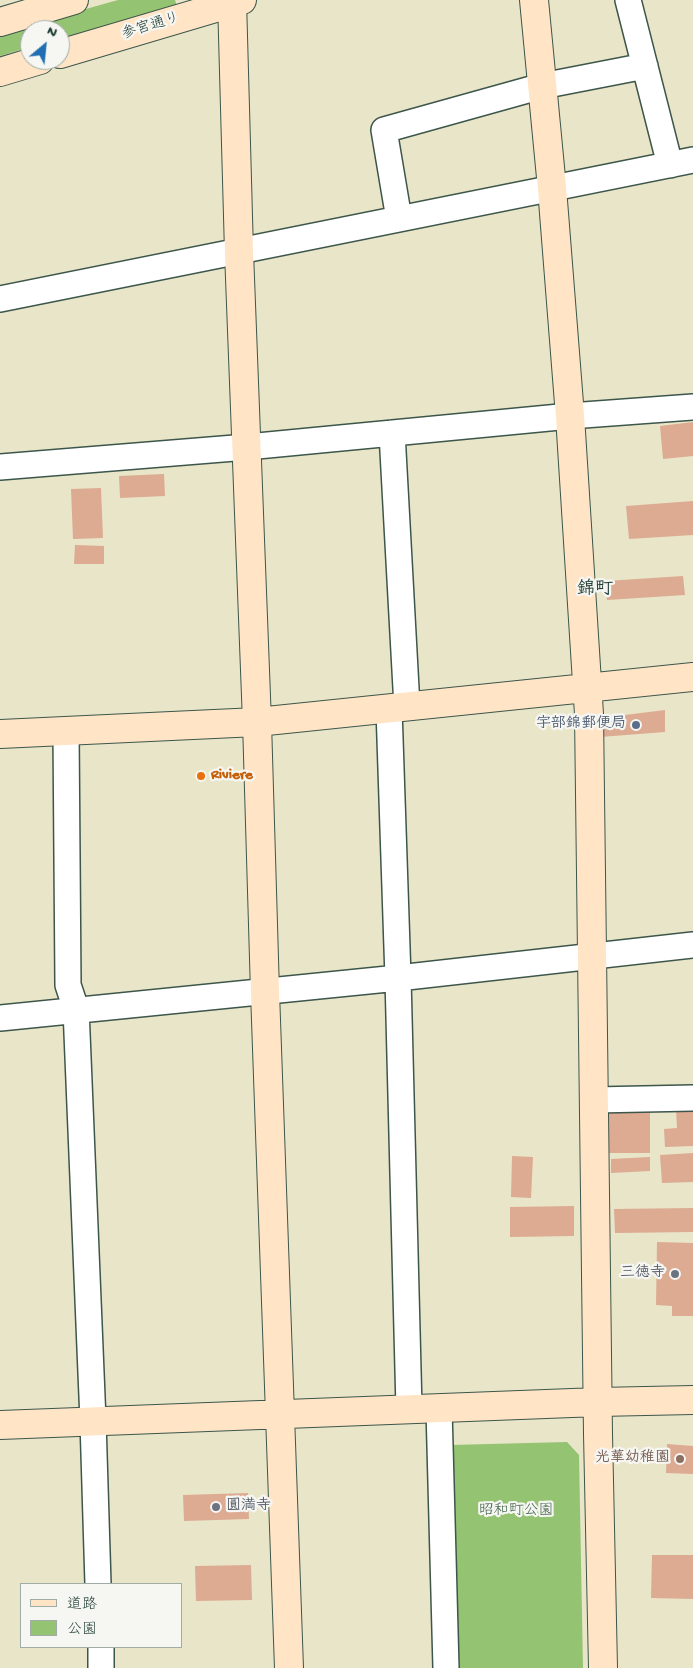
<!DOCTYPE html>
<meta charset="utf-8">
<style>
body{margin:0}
#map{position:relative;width:693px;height:1668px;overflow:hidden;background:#e9e5c9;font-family:"Gochi Hand","Klee One",sans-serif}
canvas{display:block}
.legend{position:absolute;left:20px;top:1583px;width:162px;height:65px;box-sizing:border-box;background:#f6f6f2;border:1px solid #a0aca6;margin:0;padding:6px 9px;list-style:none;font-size:15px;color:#1f3d34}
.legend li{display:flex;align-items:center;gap:10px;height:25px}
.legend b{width:25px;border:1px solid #a0aca6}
.north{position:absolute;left:20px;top:20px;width:50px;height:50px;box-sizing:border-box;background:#f6f6f2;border:1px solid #a0aca6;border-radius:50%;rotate:28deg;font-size:14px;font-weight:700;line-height:20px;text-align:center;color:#1f3d34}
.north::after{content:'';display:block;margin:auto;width:18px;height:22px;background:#1f6fb2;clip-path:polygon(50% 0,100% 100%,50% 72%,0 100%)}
</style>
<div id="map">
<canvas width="693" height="1668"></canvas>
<ul class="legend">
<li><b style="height:6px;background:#ffe4c6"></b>道路</li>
<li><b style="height:14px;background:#94c372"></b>公園</li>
</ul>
<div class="north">N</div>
</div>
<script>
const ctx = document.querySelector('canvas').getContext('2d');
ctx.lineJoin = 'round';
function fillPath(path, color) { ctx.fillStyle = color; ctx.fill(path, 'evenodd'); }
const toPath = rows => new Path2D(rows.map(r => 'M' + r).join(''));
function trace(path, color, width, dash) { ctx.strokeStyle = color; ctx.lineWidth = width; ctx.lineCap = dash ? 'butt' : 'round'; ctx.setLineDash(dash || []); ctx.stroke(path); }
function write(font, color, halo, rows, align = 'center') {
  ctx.font = font + ' "Gochi Hand","Klee One",sans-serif'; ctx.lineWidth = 4.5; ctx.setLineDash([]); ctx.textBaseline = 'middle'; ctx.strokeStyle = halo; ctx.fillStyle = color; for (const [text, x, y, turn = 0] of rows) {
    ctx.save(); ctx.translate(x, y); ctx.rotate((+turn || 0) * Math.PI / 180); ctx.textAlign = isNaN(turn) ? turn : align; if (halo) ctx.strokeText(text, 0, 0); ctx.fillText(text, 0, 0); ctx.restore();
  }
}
const green = toPath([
 [118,0,175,0,177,6,60,39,60,30,30,30,30,47,0,56,0,33],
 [567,1442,579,1455,583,1668,457,1668,451,1445]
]);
const building = toPath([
 [693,422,693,456,663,459,660,426],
 [164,474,165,496,120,498,119,476],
 [101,488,103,538,73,539,71,489],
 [693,501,693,535,629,539,626,506],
 [75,545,104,546,104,564,74,564],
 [683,576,685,595,607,600,606,581],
 [665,710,665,732,600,737,603,729,617,716],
 [676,1109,693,1109,693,1146,665,1147,664,1129,677,1128],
 [609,1110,650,1110,650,1153,609,1153],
 [693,1153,693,1182,662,1183,660,1155],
 [512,1156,533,1157,531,1198,511,1197],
 [650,1157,650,1171,611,1173,611,1159],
 [574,1206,574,1236,510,1237,510,1207],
 [693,1208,693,1232,615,1233,614,1209],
 [657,1242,693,1243,693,1316,672,1316,672,1306,656,1305],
 [667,1444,693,1446,693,1474,666,1473],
 [248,1493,249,1519,184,1521,183,1495],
 [652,1555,693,1555,693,1599,651,1598],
 [251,1565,252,1600,196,1601,195,1566]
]);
const street = toPath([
 [628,0,670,165],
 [399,219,384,130,542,86,645,66],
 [0,299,693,160],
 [392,433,407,707],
 [0,467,247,447,570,416,693,407],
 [389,709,398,978,409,1409],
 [66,731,68,985,76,1009,93,1421,98,1584],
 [0,1018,398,978,693,945],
 [594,1100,693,1098],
 [439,1409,446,1668],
 [101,1647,101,1668]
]);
const secondary = toPath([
 [232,0,239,252,257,722,265,992,289,1668],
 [534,0,552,188,570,416,589,714,598,1434,603,1668],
 [0,22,74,0],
 [60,54,242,0],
 [0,72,40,60],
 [0,734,257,722,693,677],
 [0,1425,598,1402,693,1400]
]);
const markers = [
 [636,725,5,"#5c6f8a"],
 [201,776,5,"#e8710a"],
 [675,1274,5,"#6b7280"],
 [680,1459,5,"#8d6e63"],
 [216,1507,5,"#6b7280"]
];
const streetNames = [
 ["参宮通り",151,27,-17]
];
const serviceNames = [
 ["宇部錦郵便局",626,725]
];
const foodNames = [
 ["Riviere",211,776]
];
const worshipNames = [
 ["三徳寺",665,1274],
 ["圓満寺",226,1507,"left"]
];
const educationNames = [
 ["光華幼稚園",670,1459]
];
const parkNames = [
 ["昭和町公園",516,1512]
];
const quarterNames = [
 ["錦町",595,590]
];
fillPath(green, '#94c372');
fillPath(building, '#dcab92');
trace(street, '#3d564a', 28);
trace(secondary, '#3d564a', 30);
trace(street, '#fff', 25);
trace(secondary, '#ffe4c6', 28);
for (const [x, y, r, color] of markers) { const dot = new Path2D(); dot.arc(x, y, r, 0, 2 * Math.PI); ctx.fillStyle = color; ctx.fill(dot); trace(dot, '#f6f6f2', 2); }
write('15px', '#1f3d34', '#f6f6f2', streetNames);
write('bold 15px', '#4e5e75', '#f6f6f2', serviceNames, 'right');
write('bold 15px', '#c56008', '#f6f6f2', foodNames, 'left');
write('bold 15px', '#5b616d', '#f6f6f2', worshipNames, 'right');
write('bold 15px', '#785e54', '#f6f6f2', educationNames, 'right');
write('15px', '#3c5e44', '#f6f6f2', parkNames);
write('bold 18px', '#1f3d34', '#f6f6f2', quarterNames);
</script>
